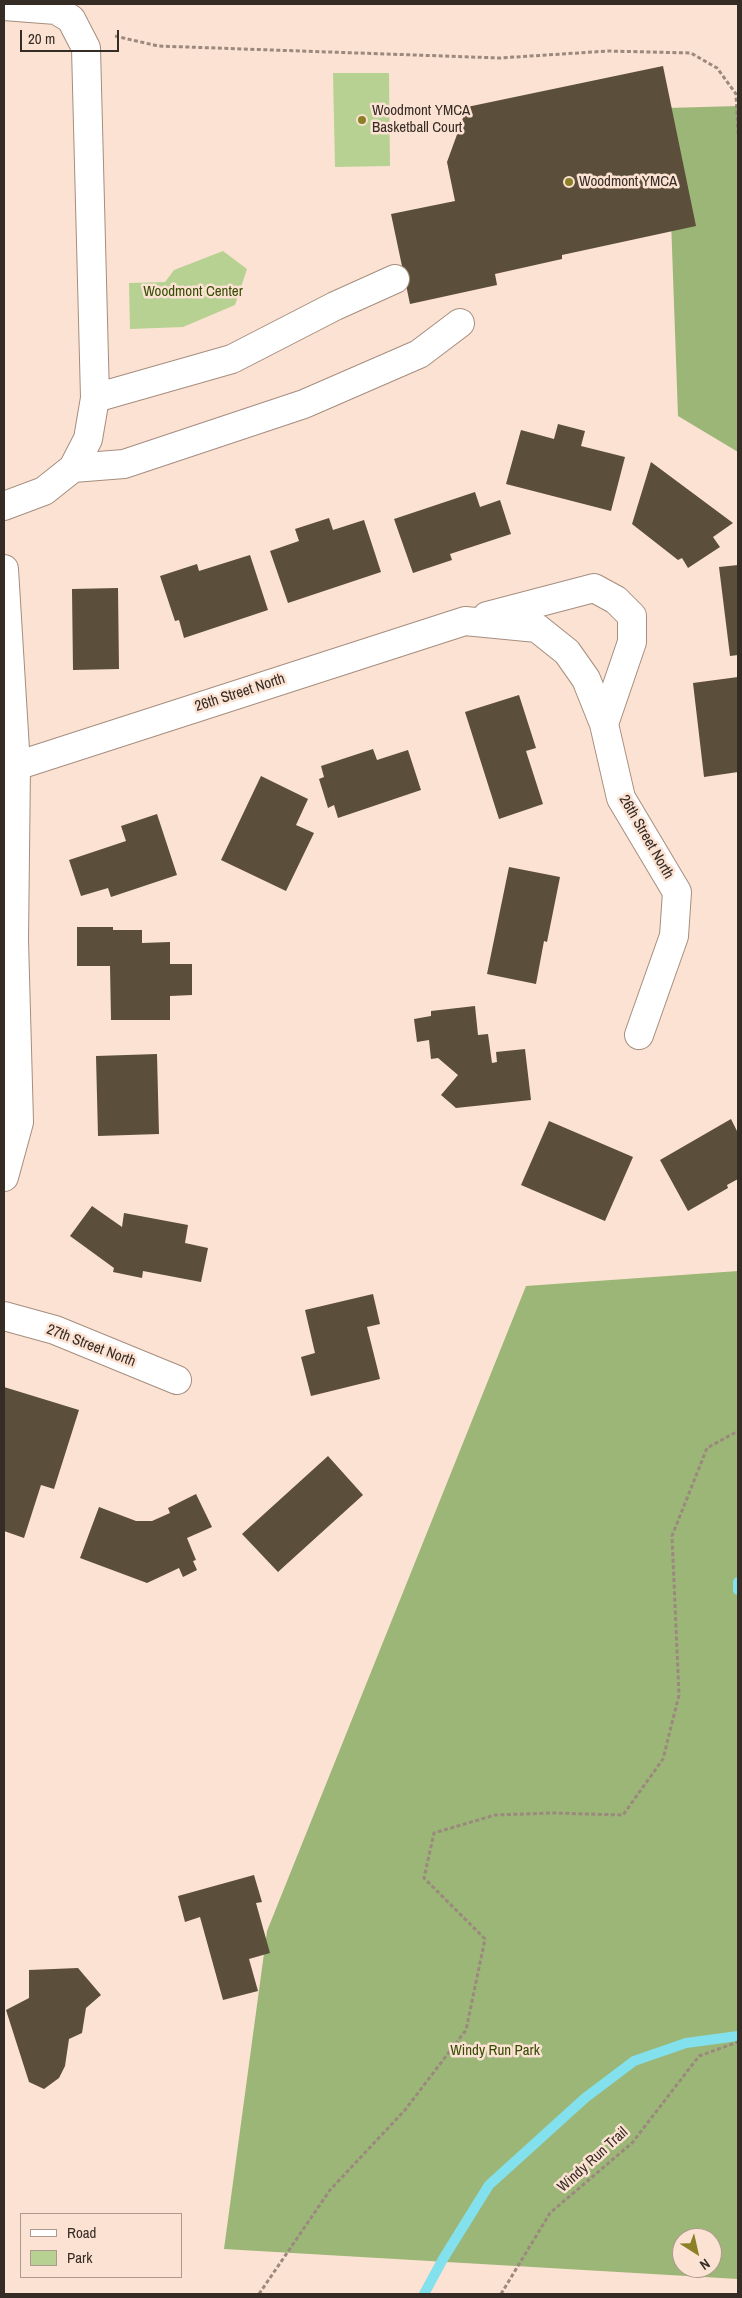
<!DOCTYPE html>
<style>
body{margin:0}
#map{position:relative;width:742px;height:2298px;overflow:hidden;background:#fce2d2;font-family:"Archivo Narrow",sans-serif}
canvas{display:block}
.frame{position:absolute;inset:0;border:5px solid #362c26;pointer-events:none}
.legend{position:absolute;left:20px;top:2213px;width:162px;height:65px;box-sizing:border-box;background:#fce2d2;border:1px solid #ad998d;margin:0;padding:6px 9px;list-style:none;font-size:15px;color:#362c26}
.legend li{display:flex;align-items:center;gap:10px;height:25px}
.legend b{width:25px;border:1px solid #ad998d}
.north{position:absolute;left:672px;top:2228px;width:50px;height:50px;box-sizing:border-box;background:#fce2d2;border:1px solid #ad998d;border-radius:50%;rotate:145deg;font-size:14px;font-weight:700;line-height:20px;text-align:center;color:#362c26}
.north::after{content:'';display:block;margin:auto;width:18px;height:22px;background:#8c8027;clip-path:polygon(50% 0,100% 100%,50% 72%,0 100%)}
.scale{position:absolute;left:20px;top:30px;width:99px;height:22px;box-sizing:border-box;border:2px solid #362c26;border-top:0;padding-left:6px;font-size:15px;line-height:18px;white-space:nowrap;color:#362c26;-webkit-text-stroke:4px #fce2d2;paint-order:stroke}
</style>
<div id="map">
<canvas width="742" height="2298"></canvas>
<div class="frame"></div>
<ul class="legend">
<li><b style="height:6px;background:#fff"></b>Road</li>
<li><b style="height:14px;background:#b6d192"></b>Park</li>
</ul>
<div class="north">N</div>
<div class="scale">20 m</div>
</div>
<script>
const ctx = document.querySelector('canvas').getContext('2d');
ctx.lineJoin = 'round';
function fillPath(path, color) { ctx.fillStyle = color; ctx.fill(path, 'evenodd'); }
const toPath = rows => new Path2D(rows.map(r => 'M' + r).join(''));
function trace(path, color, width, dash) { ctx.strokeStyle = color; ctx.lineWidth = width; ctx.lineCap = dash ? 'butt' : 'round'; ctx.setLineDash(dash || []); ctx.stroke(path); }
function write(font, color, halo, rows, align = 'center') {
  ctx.font = font + ' "Archivo Narrow",sans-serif'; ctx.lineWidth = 5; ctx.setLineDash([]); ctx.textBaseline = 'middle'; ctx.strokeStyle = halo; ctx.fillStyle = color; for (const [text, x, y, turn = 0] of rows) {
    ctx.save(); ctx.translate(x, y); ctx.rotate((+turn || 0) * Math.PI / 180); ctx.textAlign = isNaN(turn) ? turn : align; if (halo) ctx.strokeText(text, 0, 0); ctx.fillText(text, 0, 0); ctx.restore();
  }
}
const green = toPath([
 [333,73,389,73,390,166,335,167],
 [223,251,247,269,235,305,183,327,130,329,129,283,165,282,174,270]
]);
const forest = toPath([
 [738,106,738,452,678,416,667,108],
 [738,1271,738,2279,224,2249,267,1931,526,1286],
 [682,2238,712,2238,712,2268,682,2268]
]);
const stream = toPath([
 [738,1582,738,1590],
 [424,2294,443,2259,489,2185,585,2098,634,2061,686,2043,738,2036]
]);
const building = toPath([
 [663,66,696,226,562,255,562,259,495,274,497,285,410,304,391,214,455,201,447,162,467,107],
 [558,424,585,431,581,446,625,457,611,511,506,484,521,430,554,439],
 [651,462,733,523,713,537,720,547,688,568,682,558,678,560,632,524],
 [475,492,480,507,500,500,511,534,450,554,452,560,413,573,394,519],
 [329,518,333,530,364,520,381,572,288,603,270,551,299,541,295,529],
 [250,555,268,610,184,638,179,620,175,621,160,576,197,564,199,571],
 [738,565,738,655,730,656,719,567],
 [118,588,119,669,73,670,72,589],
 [738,677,738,772,704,777,693,683],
 [519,695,536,748,526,751,543,804,499,819,465,712],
 [373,749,377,760,408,750,421,790,338,818,334,805,328,808,319,779,324,777,321,766],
 [261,776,308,799,296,825,314,833,286,891,221,860],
 [157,814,177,875,111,897,108,888,81,896,69,860,126,841,121,826],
 [509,867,560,877,547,942,544,941,536,984,487,974],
 [77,927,113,927,113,930,142,930,142,943,170,942,170,964,192,964,192,995,170,996,170,1020,111,1020,110,966,77,966],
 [475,1006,478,1035,488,1034,492,1063,497,1062,496,1052,525,1049,531,1100,456,1108,441,1095,458,1075,438,1058,431,1059,429,1040,417,1042,414,1019,431,1016,431,1011],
 [157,1054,159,1134,98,1136,96,1056],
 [731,1119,738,1133,738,1179,727,1185,728,1188,688,1211,660,1160],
 [549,1121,633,1157,605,1221,521,1185],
 [92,1206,122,1227,124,1213,188,1225,185,1243,208,1248,201,1282,143,1271,142,1278,113,1272,114,1268,70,1236],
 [373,1294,380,1324,367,1327,380,1379,311,1396,301,1357,315,1353,305,1310],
 [4,1387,79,1410,54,1489,41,1485,24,1538,4,1531],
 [328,1456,363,1495,278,1572,242,1534],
 [196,1494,212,1527,187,1538,196,1560,193,1561,197,1570,183,1577,179,1568,147,1583,80,1558,99,1507,136,1521,152,1521,170,1513,168,1508],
 [254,1875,262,1902,256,1903,270,1953,249,1959,258,1991,223,2000,200,1917,185,1922,178,1896],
 [78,1968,101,1995,86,2008,82,2033,69,2039,65,2066,59,2078,44,2089,29,2082,6,2010,29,1998,29,1970]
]);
const path = toPath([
 [115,36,158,46,500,58,608,51,691,53,717,68,736,94,738,133],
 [259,2294,330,2190,405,2110,466,2030,485,1939,424,1878,434,1833,495,1815,553,1813,623,1815,663,1759,679,1695,672,1536,707,1448,738,1431],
 [501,2294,550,2213,632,2143,699,2056,738,2042]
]);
const minor = toPath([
 [4,6,56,10,71,19,86,48,95,398,88,439,73,468,44,491,4,506],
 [95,398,232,359,335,306,395,279],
 [73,468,124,464,304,404,419,354,460,323],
 [4,569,16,766,14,940,19,1122,4,1177],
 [487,616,594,588,616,600,632,616,632,642,604,724],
 [4,758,16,766,465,621,537,628,567,652,586,679,604,724,621,798,677,892,674,936,639,1035],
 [4,1316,55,1330,177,1380]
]);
const markers = [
 [362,120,5,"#8c8027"],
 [569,182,5,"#8c8027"]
];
const poiNames = [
 ["Woodmont YMCA",372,111],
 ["Basketball Court",372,128],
 ["Woodmont YMCA",579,182]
];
const parkNames = [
 ["Woodmont Center",193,292],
 ["Windy Run Park",495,2051]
];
const streetNames = [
 ["26th Street North",240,693,-18],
 ["26th Street North",646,837,60],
 ["27th Street North",91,1346,21],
 ["Windy Run Trail",593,2160,-42]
];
fillPath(green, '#b6d192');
fillPath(forest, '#9cb678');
trace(stream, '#83e0ed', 10);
fillPath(building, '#5b4e3a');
trace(minor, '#a58e7f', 30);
trace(path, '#9b897d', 3, [4, 2.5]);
trace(minor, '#fff', 28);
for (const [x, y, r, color] of markers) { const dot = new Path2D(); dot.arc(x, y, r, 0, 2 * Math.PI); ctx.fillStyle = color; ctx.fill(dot); trace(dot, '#fce2d2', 2); }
write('15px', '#362c26', '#fce2d2', poiNames, 'left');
write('15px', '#344b02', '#fce2d2', parkNames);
write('15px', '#362c26', '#fce2d2', streetNames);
</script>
